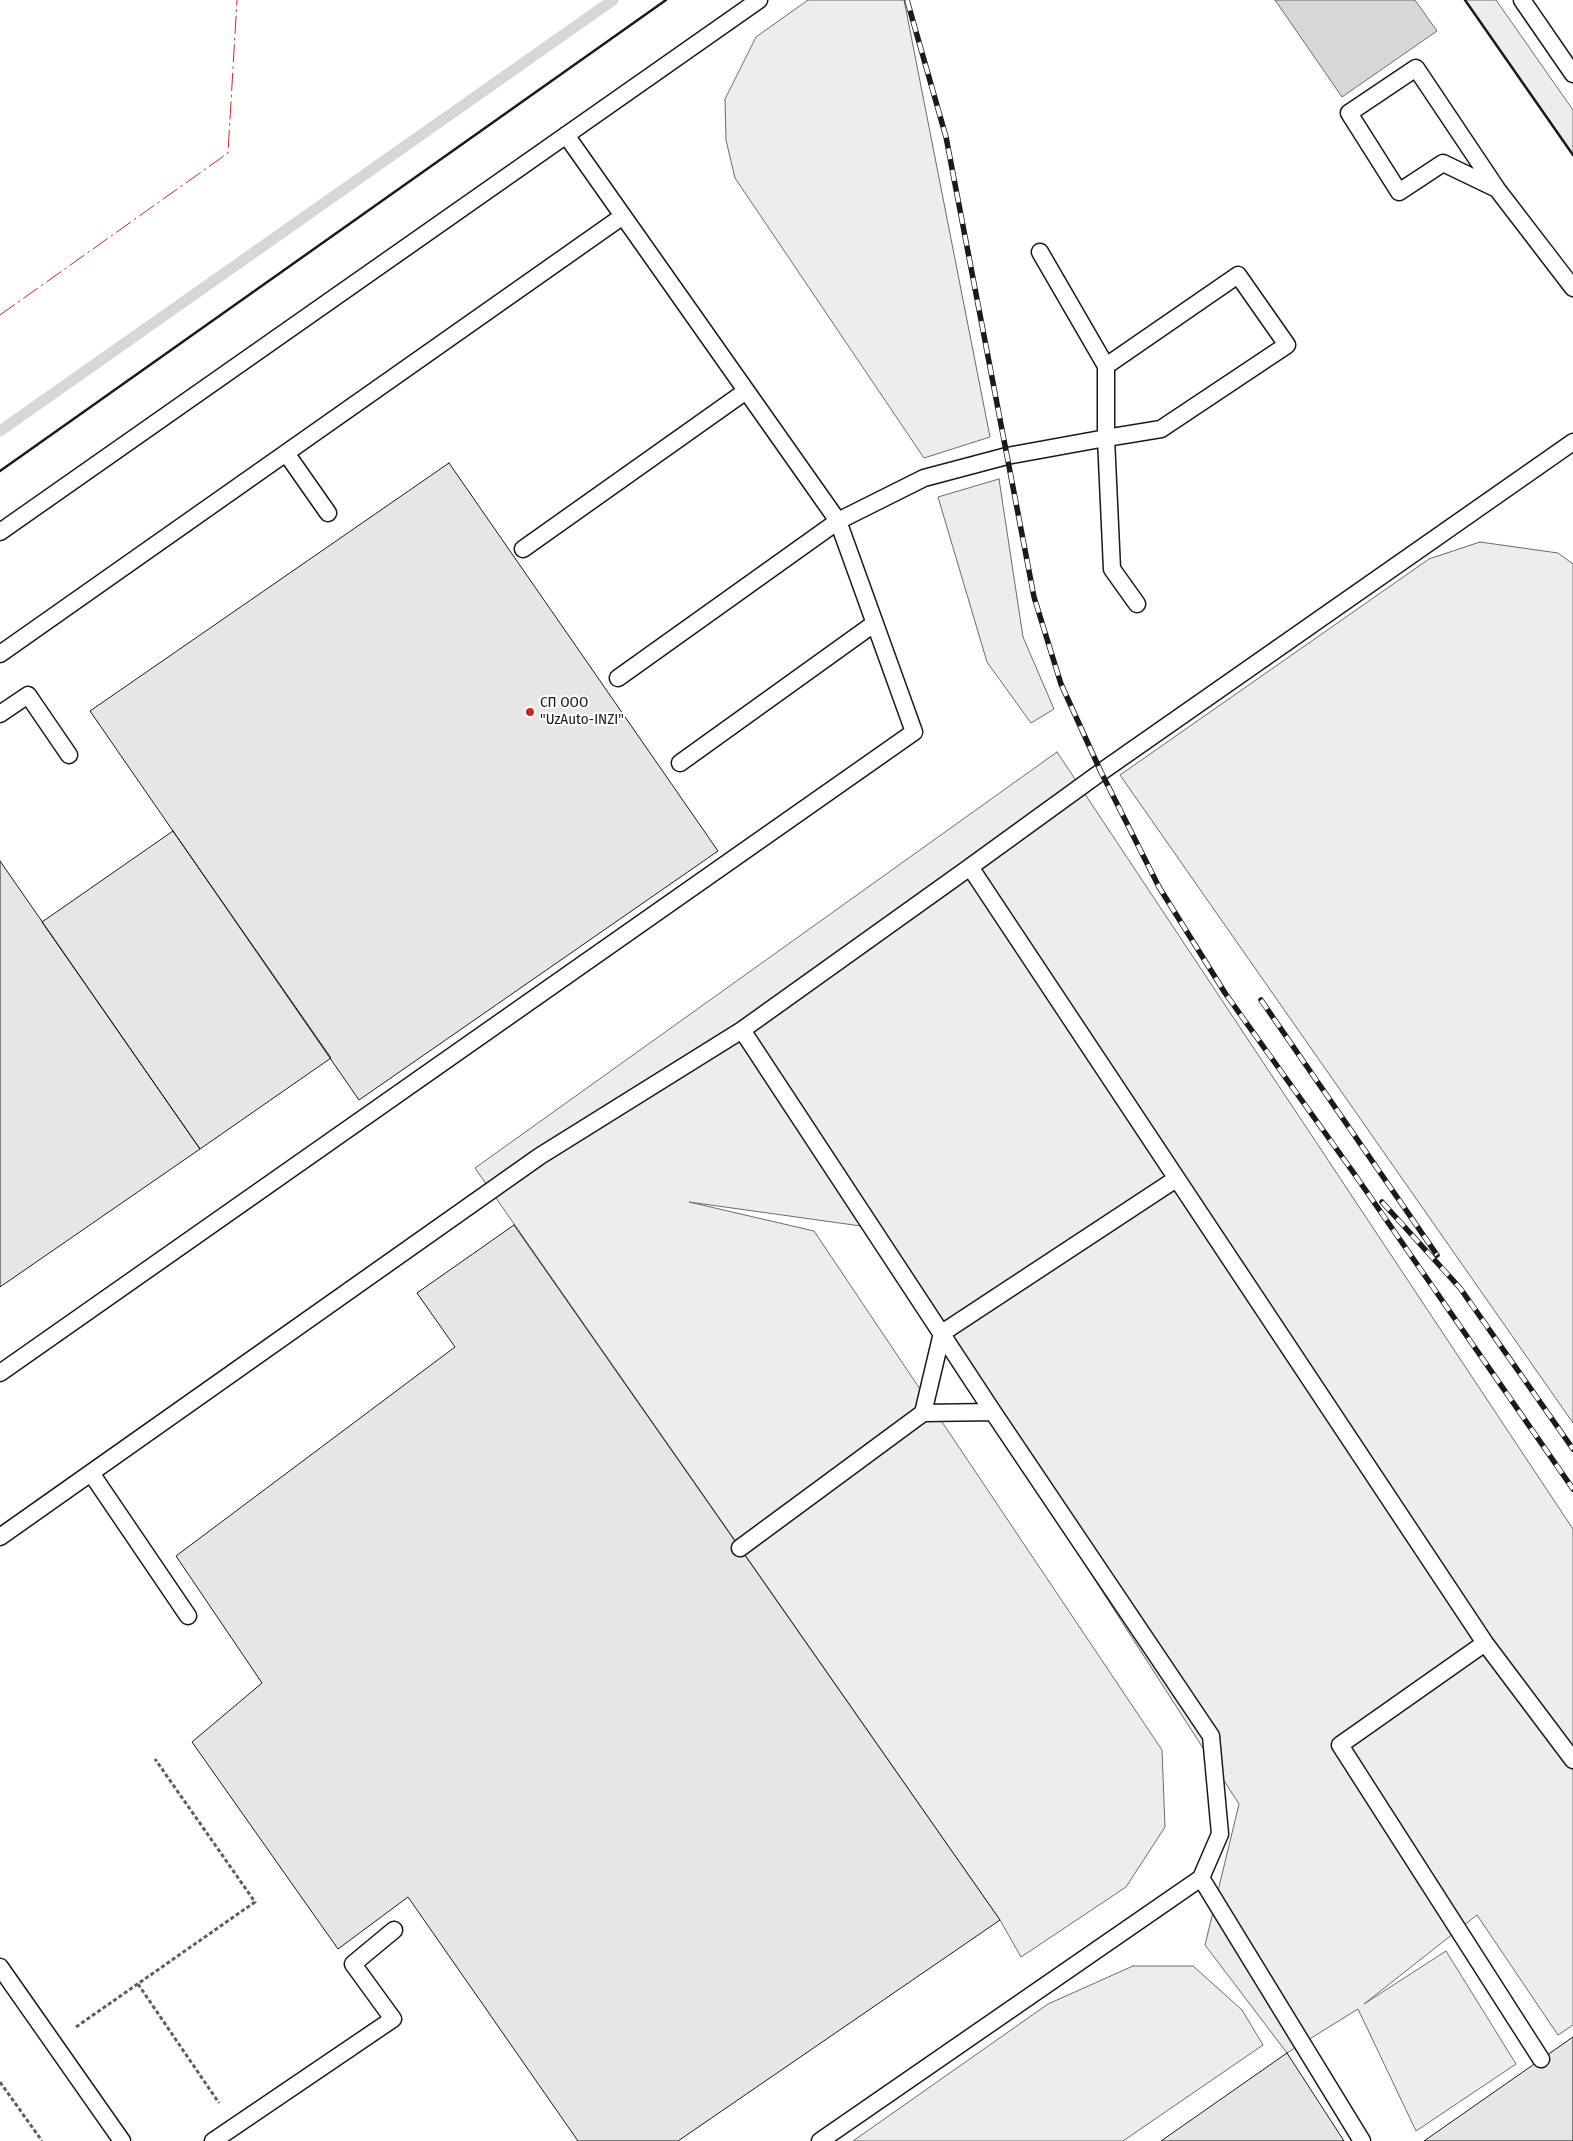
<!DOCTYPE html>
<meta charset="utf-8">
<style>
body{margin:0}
canvas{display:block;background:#fff}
</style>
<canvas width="1573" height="2141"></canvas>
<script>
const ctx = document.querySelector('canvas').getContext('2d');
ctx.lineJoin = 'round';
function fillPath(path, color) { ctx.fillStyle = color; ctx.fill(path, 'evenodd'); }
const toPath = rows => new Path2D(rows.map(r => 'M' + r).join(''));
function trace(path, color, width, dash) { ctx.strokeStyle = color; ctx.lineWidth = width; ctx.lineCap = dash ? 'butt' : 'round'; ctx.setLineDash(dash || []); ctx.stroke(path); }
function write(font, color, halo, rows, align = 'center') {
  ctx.font = font + ' "Fira Sans Condensed",sans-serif'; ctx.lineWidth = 4; ctx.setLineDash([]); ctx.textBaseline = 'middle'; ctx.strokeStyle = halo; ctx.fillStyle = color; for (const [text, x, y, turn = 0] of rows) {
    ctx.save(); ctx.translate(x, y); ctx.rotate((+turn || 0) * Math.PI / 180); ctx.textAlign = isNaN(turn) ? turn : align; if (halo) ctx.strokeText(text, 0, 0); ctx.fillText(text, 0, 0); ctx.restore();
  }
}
const built = toPath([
 [808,0,904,0,990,437,924,458,735,178,726,140,725,99,756,37,808,0],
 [1465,0,1496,0,1573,110,1573,155,1465,0],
 [999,479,1023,637,1054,709,1031,723,987,662,938,497,999,479],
 [1480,542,1558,553,1573,564,1573,1423,1120,775,1429,559,1480,542],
 [1057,752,1573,1529,1573,2025,1558,2035,1477,1915,1364,2004,1446,1951,1516,2064,1416,2131,1358,2009,1287,2053,1205,1945,1239,1804,868,1227,689,1202,814,1231,1162,1750,1165,1827,1126,1887,1021,1957,1000,1920,475,1168,1057,752],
 [1133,1966,1193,1966,1242,2010,1263,2045,1123,2141,853,2141,1048,2004,1133,1966]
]);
const water = toPath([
 [1275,0,1415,0,1437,31,1342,97,1275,0]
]);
const stream = toPath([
 [0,431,613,0]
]);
const building = toPath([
 [449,463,718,851,359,1100,90,711,449,463],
 [173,831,331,1058,200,1149,42,922,173,831],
 [0,861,200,1149,0,1287,0,861],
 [514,1225,1000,1920,678,2141,578,2141,408,1897,338,1949,192,1742,262,1683,176,1556,455,1347,417,1293,514,1225],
 [1573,2037,1573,2141,1424,2141,1573,2037],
 [1287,2053,1344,2141,1161,2141,1287,2053]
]);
const path = toPath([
 [138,1984,219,2103],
 [76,2027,255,1902,155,1759],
 [0,2082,42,2141]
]);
const lane = toPath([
 [1522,0,1573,74],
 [1497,189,1443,163,1399,192,1349,113,1416,68,1497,189,1573,288],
 [1040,252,1106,366],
 [1238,275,1287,345,1161,429,1106,438,1106,366,1238,275],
 [286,453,328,513],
 [0,532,759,0],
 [523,549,746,391],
 [0,654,623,216],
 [618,678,838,521,924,478,1007,456,1106,438,1112,569,1137,604],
 [0,714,28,695,69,755],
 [680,763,875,623],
 [742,1030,970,867],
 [0,1373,914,732,838,521,566,135],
 [993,1412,923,1413,942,1333,1176,1179],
 [91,1473,188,1616],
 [0,1537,540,1156,742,1030,993,1412,1211,1736,1220,1834,1201,1878],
 [740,1548,923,1413],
 [1485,1643,1573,1760],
 [0,1967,122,2141],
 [1541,2059,1340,1745,1485,1643,970,867,1101,772,1573,442],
 [213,2141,393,2019,353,1964,394,1930],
 [820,2141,1201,1878,1362,2141]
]);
const rail = toPath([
 [907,0,946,137,1034,597,1061,684,1101,772,1159,887,1225,993,1353,1172,1573,1489],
 [1261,1000,1437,1255],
 [1382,1202,1460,1288,1573,1449]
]);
const wall = toPath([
 [1465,0,1573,155],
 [0,471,666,0]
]);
const power = toPath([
 [0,315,228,153,237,0]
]);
const markers = [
 [530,712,5,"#c62828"]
];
const poiNames = [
 ["СП ООО",540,703],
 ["\"UzAuto-INZI\"",540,720]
];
fillPath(built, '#ededed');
trace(built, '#6a6a6a', 1);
fillPath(water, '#d7d7d7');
trace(water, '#6a6a6a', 1);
trace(stream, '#d7d7d7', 11);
fillPath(building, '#e6e6e6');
trace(building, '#1a1a1a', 1);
trace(lane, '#1a1a1a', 19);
trace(path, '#5f5f5f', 3, [4, 2.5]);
trace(lane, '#fff', 16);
trace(rail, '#1a1a1a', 5.5);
trace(rail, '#fff', 4, [11]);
trace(wall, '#1a1a1a', 2.5);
trace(power, '#c62828', 1, [18, 4, 2.5, 4]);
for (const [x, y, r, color] of markers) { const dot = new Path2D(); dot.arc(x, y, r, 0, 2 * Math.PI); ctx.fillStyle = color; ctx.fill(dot); trace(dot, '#fff', 2); }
write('15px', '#1a1a1a', '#fff', poiNames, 'left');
</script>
